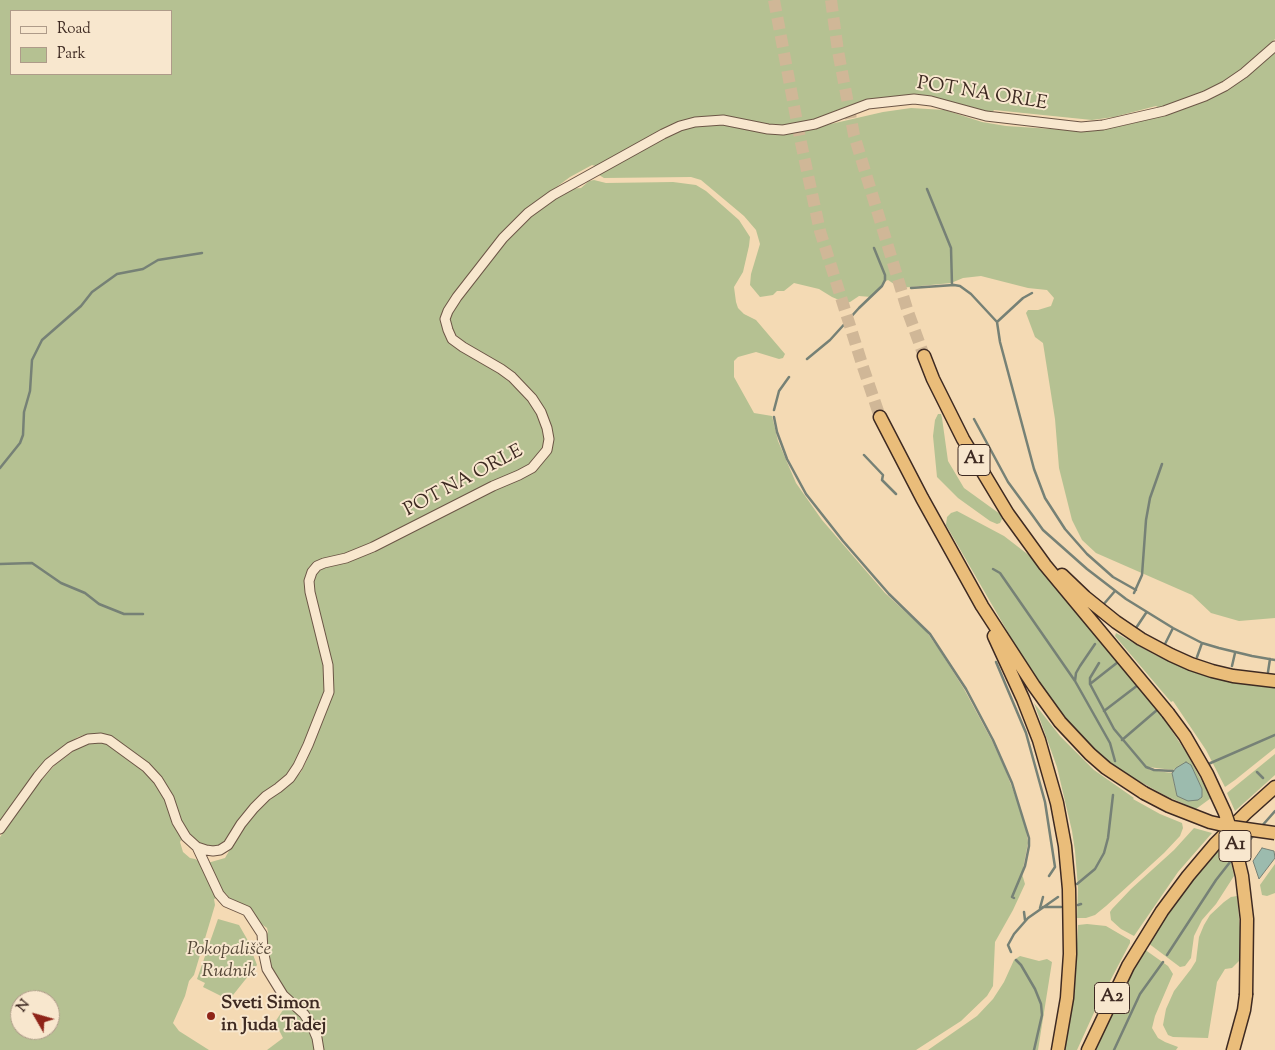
<!DOCTYPE html>
<meta charset="utf-8">
<style>
body{margin:0}
#map{position:relative;width:1275px;height:1050px;overflow:hidden;background:#f4dab4;font-family:"Sorts Mill Goudy",serif}
canvas{display:block}
.legend{position:absolute;left:10px;top:10px;width:162px;height:65px;box-sizing:border-box;background:#f8e7ce;border:1px solid #ae9b89;margin:0;padding:6px 9px;list-style:none;font-size:15px;color:#3e2a22}
.legend li{display:flex;align-items:center;gap:10px;height:25px}
.legend b{width:25px;border:1px solid #ae9b89}
.north{position:absolute;left:10px;top:990px;width:50px;height:50px;box-sizing:border-box;background:#f8e7ce;border:1px solid #ae9b89;border-radius:50%;rotate:308deg;font-size:14px;font-weight:700;line-height:20px;text-align:center;color:#3e2a22}
.north::after{content:'';display:block;margin:auto;width:18px;height:22px;background:#8f2418;clip-path:polygon(50% 0,100% 100%,50% 72%,0 100%)}
</style>
<div id="map">
<canvas width="1275" height="1050"></canvas>
<ul class="legend">
<li><b style="height:6px;background:#f8e7ce"></b>Road</li>
<li><b style="height:14px;background:#b5c192"></b>Park</li>
</ul>
<div class="north">N</div>
</div>
<script>
const ctx = document.querySelector('canvas').getContext('2d');
ctx.lineJoin = 'round';
function fillPath(path, color) { ctx.fillStyle = color; ctx.fill(path, 'evenodd'); }
const toPath = rows => new Path2D(rows.map(r => 'M' + r).join(''));
function trace(path, color, width, dash) { ctx.strokeStyle = color; ctx.lineWidth = width; ctx.lineCap = dash ? 'butt' : 'round'; ctx.setLineDash(dash || []); ctx.stroke(path); }
function write(font, color, halo, rows, align = 'center') {
  ctx.font = font + ' "Sorts Mill Goudy",serif'; ctx.lineWidth = 4; ctx.setLineDash([]); ctx.textBaseline = 'middle'; ctx.strokeStyle = halo; ctx.fillStyle = color; for (const [text, x, y, turn = 0] of rows) {
    ctx.save(); ctx.translate(x, y); ctx.rotate((+turn || 0) * Math.PI / 180); ctx.textAlign = isNaN(turn) ? turn : align; if (halo) ctx.strokeText(text, 0, 0); ctx.fillText(text, 0, 0); ctx.restore();
  }
}
const green = toPath([
 [0,0,1275,0,1275,39,1256,58,1242,70,1209,90,1159,108,1156,106,1114,117,1092,120,994,110,992,113,945,102,881,104,813,122,790,126,773,126,759,124,756,131,783,135,883,112,911,108,945,110,982,122,1006,126,1083,131,1099,130,1130,124,1198,104,1230,88,1244,78,1275,52,1275,618,1239,621,1211,613,1192,595,1096,553,1082,540,1072,520,1059,468,1055,419,1043,343,1035,337,1026,313,1028,310,1038,310,1051,306,1054,298,1047,290,1028,288,981,276,963,278,951,283,900,288,888,280,884,282,871,297,859,296,850,302,846,303,832,297,819,289,794,283,784,291,777,291,773,295,760,297,750,285,751,274,760,244,756,230,744,216,701,180,691,177,604,178,599,175,619,163,599,167,592,165,570,177,539,200,501,233,456,293,444,330,504,374,523,394,536,411,546,432,544,448,534,461,520,471,377,541,343,555,319,561,310,566,306,574,305,591,318,644,326,672,326,694,298,757,283,780,256,800,243,814,223,845,217,849,199,844,189,837,180,820,169,790,103,734,87,734,78,737,61,748,38,770,18,796,0,824],
 [11,11,171,11,171,74,11,74],
 [594,180,606,183,673,182,696,185,706,191,739,220,750,237,749,246,743,272,734,287,736,302,738,308,744,314,756,320,785,354,783,358,779,359,756,352,738,357,734,361,734,377,754,413,772,416,778,441,796,483,822,520,885,593,926,631,940,651,964,689,992,741,1005,769,1019,806,1026,829,1028,843,1022,874,1025,884,1013,910,995,942,993,986,987,996,961,1021,916,1050,322,1050,291,1000,272,974,264,941,268,932,267,928,228,901,227,894,214,899,215,905,194,975,189,981,185,996,173,1023,179,1031,209,1050,0,1050,0,837,36,786,55,765,79,747,96,742,105,743,115,749,145,770,159,787,182,838,180,842,183,852,190,858,195,859,204,864,225,858,244,825,262,806,289,784,301,772,306,762,332,695,313,589,314,576,317,570,348,561,379,549,432,521,524,476,539,465,547,458,551,451,554,438,548,420,512,372,459,339,450,327,449,320,451,313,459,300,505,239,539,210,569,189,581,188,589,181],
 [20,1000,50,1000,50,1030,20,1030],
 [938,414,941,414,942,418,948,461,964,488,1000,514,1002,519,1000,523,997,524,990,521,958,498,937,477,933,436,935,420],
 [957,511,1004,536,1030,556,1141,688,1159,712,1186,752,1211,798,1196,809,1166,796,1126,774,1109,763,1077,733,1059,710,1025,662,946,525,947,517,951,513],
 [1189,763,1202,789,1177,796,1172,773,1149,770,1148,767,1173,770,1176,768],
 [1116,633,1155,655,1191,670,1228,680,1275,688,1275,748,1235,780,1225,787,1206,750,1173,701,1171,702,1115,636],
 [1034,703,1060,736,1094,770,1134,798,1133,799,1160,814,1182,823,1183,828,1180,836,1164,853,1106,906,1095,915,1086,918,1077,918,1078,888,1075,851,1072,831,1057,767],
 [1275,754,1275,775,1235,811,1227,793],
 [1194,828,1212,833,1178,872,1134,936,1121,929,1111,920,1110,912,1112,909,1131,889,1174,850],
 [1226,840,1234,876,1216,904,1202,920,1194,936,1191,958,1185,966,1180,967,1148,943,1195,877],
 [1275,864,1275,893,1267,896,1262,895,1260,885],
 [1237,896,1240,928,1240,960,1232,968,1225,969,1217,982,1208,1038,1173,1037,1168,1035,1163,1025,1166,1009,1174,991,1191,969,1196,961,1199,937,1204,925,1210,915,1224,902,1231,897],
 [218,919,239,925,247,939,257,965,229,1000,203,987,205,983,197,979],
 [1087,924,1106,926,1130,940,1130,943,1097,1006,1077,1050,1065,1050,1074,992,1078,927,1078,925],
 [1144,949,1168,966,1173,974,1155,1016,1152,1028,1158,1038,1165,1042,1178,1047,1176,1050,1094,1050,1127,979],
 [1020,956,1039,961,1047,959,1052,962,1038,1050,928,1050,977,1016,993,999,1004,982,1014,960],
 [288,1007,298,1011,310,1028,317,1050,267,1050,283,1038,275,1022,283,1010]
]);
const water = toPath([
 [1186,762,1191,765,1202,789,1202,797,1198,800,1188,801,1177,796,1172,773,1176,768,1186,762],
 [1262,848,1274,851,1275,858,1259,879,1253,861,1262,848]
]);
const stream = toPath([
 [927,189,951,248,952,285],
 [911,288,954,285,960,286,971,294,997,322,1000,342,1034,469,1045,498,1065,529,1087,554,1113,577,1136,590],
 [997,322,1023,298,1032,293],
 [807,359,830,340,859,308,882,286,885,280,885,275,874,248],
 [774,410,779,391,789,377],
 [774,417,777,432,787,459,806,494,843,541,889,594,930,634,966,689,993,740,1012,783,1029,838,1029,846,1025,866,1012,897,1014,898],
 [974,419,1008,482,1033,516,1043,530,1087,569,1126,599,1173,628,1202,643,1219,648,1252,656,1275,660],
 [864,455,883,475,882,480,896,494],
 [0,468,20,443,23,435,24,412,30,391,32,360,42,340,81,306,92,292,117,274,143,269,158,260,202,253],
 [0,564,32,563,61,583,85,593,99,604,124,614,143,614],
 [993,569,1000,573,1075,681,1110,743,1115,761],
 [1134,593,1142,575,1146,520,1150,498,1162,464],
 [1103,605,1115,591],
 [1136,628,1146,613],
 [1165,644,1173,628],
 [1197,657,1202,643],
 [996,662,1026,733,1045,802,1055,867,1049,876],
 [1099,663,1090,678,1090,684,1114,729,1146,767,1154,770,1173,771],
 [1232,666,1235,653],
 [1268,672,1270,659],
 [1075,681,1076,673,1080,666,1095,644],
 [1090,684,1118,662],
 [1104,711,1138,685],
 [1122,740,1157,710],
 [1206,765,1275,735],
 [1257,772,1263,778],
 [1261,827,1275,811],
 [1241,850,1254,835],
 [1077,884,1095,869,1104,853,1108,838,1113,795],
 [1078,905,1081,904],
 [1043,907,1061,907],
 [1040,908,1043,897],
 [1024,912,1025,920],
 [1011,952,1008,945,1014,934,1028,918,1058,897],
 [1167,955,1216,880,1234,857],
 [1016,960,1021,965,1035,989,1041,1004,1042,1015,1034,1050],
 [1114,1050,1140,994,1163,962]
]);
const highwayTunnel = toPath([
 [774,0,800,138,820,231,863,367,880,417],
 [831,0,838,51,854,135,908,312,924,356]
]);
const minor = toPath([
 [0,829,38,776,49,763,70,747,88,739,101,738,109,740,146,767,158,780,169,798,177,822,186,837,197,847,206,850,213,851,220,850,228,845,241,824,254,808,266,796,278,788,290,778,298,766,308,745,329,692,328,665,310,592,309,581,312,572,317,566,324,563,346,558,373,547,493,486,519,475,532,468,547,450,549,439,547,428,541,412,532,398,512,377,501,369,463,347,452,339,448,330,445,319,448,311,457,297,503,238,528,213,553,195,663,134,680,126,695,122,723,120,768,129,783,130,815,124,868,104,914,99,931,101,986,116,1081,127,1103,125,1164,111,1205,96,1225,86,1244,73,1275,46],
 [197,847,219,894,226,902,247,911,262,934,263,950,267,969,283,995,304,1014,312,1026,317,1038,319,1050]
]);
const highway = toPath([
 [924,356,933,379,963,439,1008,514,1045,565,1168,713],
 [880,417,922,498,982,606,1034,686,1060,722,1090,754,1106,768,1144,793],
 [1062,575,1085,597,1116,622,1141,639,1171,655,1191,664,1212,671,1233,676,1275,681],
 [994,636,1023,699,1039,740,1057,803,1065,846,1069,889,1070,954,1067,998,1058,1050],
 [1088,1050,1128,966,1162,911,1188,876,1215,844,1246,813,1275,787],
 [1233,1050,1244,1010,1246,995]
]);
const highwayBridge = toPath([
 [1168,713,1185,736,1207,774,1225,813,1232,834,1242,876,1247,919,1246,995],
 [1144,793,1169,806,1210,822,1232,827,1275,833]
]);
const markers = [
 [211,1016,5,"#8f2418"]
];
const shields = [
 [974,460,32],
 [1235,846,32],
 [1112,998,35]
];
const shieldNames = [
 ["A1",974,460],
 ["A1",1235,846],
 ["A2",1112,998]
];
const streetNames = [
 ["POT NA ORLE",982,95,9],
 ["POT NA ORLE",464,482,-28]
];
const parkNames = [
 ["Pokopališče",229,951],
 ["Rudnik",229,973]
];
const poiNames = [
 ["Sveti Simon",221,1005],
 ["in Juda Tadej",221,1027]
];
fillPath(green, '#b5c192');
fillPath(water, '#9cbbae');
trace(water, '#768176', 1);
trace(stream, '#768176', 2.5);
trace(highwayTunnel, '#d0b797', 12, [12, 6]);
trace(minor, '#6c5646', 11);
trace(highway, '#3e2a22', 15);
trace(minor, '#f8e7ce', 9);
trace(highway, '#eabd7a', 12);
trace(highwayBridge, '#3e2a22', 15, []);
trace(highwayBridge, '#eabd7a', 12);
for (const [x, y, r, color] of markers) { const dot = new Path2D(); dot.arc(x, y, r, 0, 2 * Math.PI); ctx.fillStyle = color; ctx.fill(dot); trace(dot, '#f8e7ce', 2); }
for (const [x, y, w] of shields) { const box = new Path2D(); box.roundRect(x - w / 2, y - 15.5, w, 31, 4); ctx.fillStyle = '#f8e7ce'; ctx.fill(box); trace(box, '#3e2a22', 1); }
write('bold 18px', '#3e2a22', null, shieldNames);
write('19px', '#3e2a22', '#f8e7ce', streetNames);
write('italic 19px', '#564838', '#f8e7ce', parkNames);
write('bold 19px', '#3e2a22', '#f8e7ce', poiNames, 'left');
</script>
